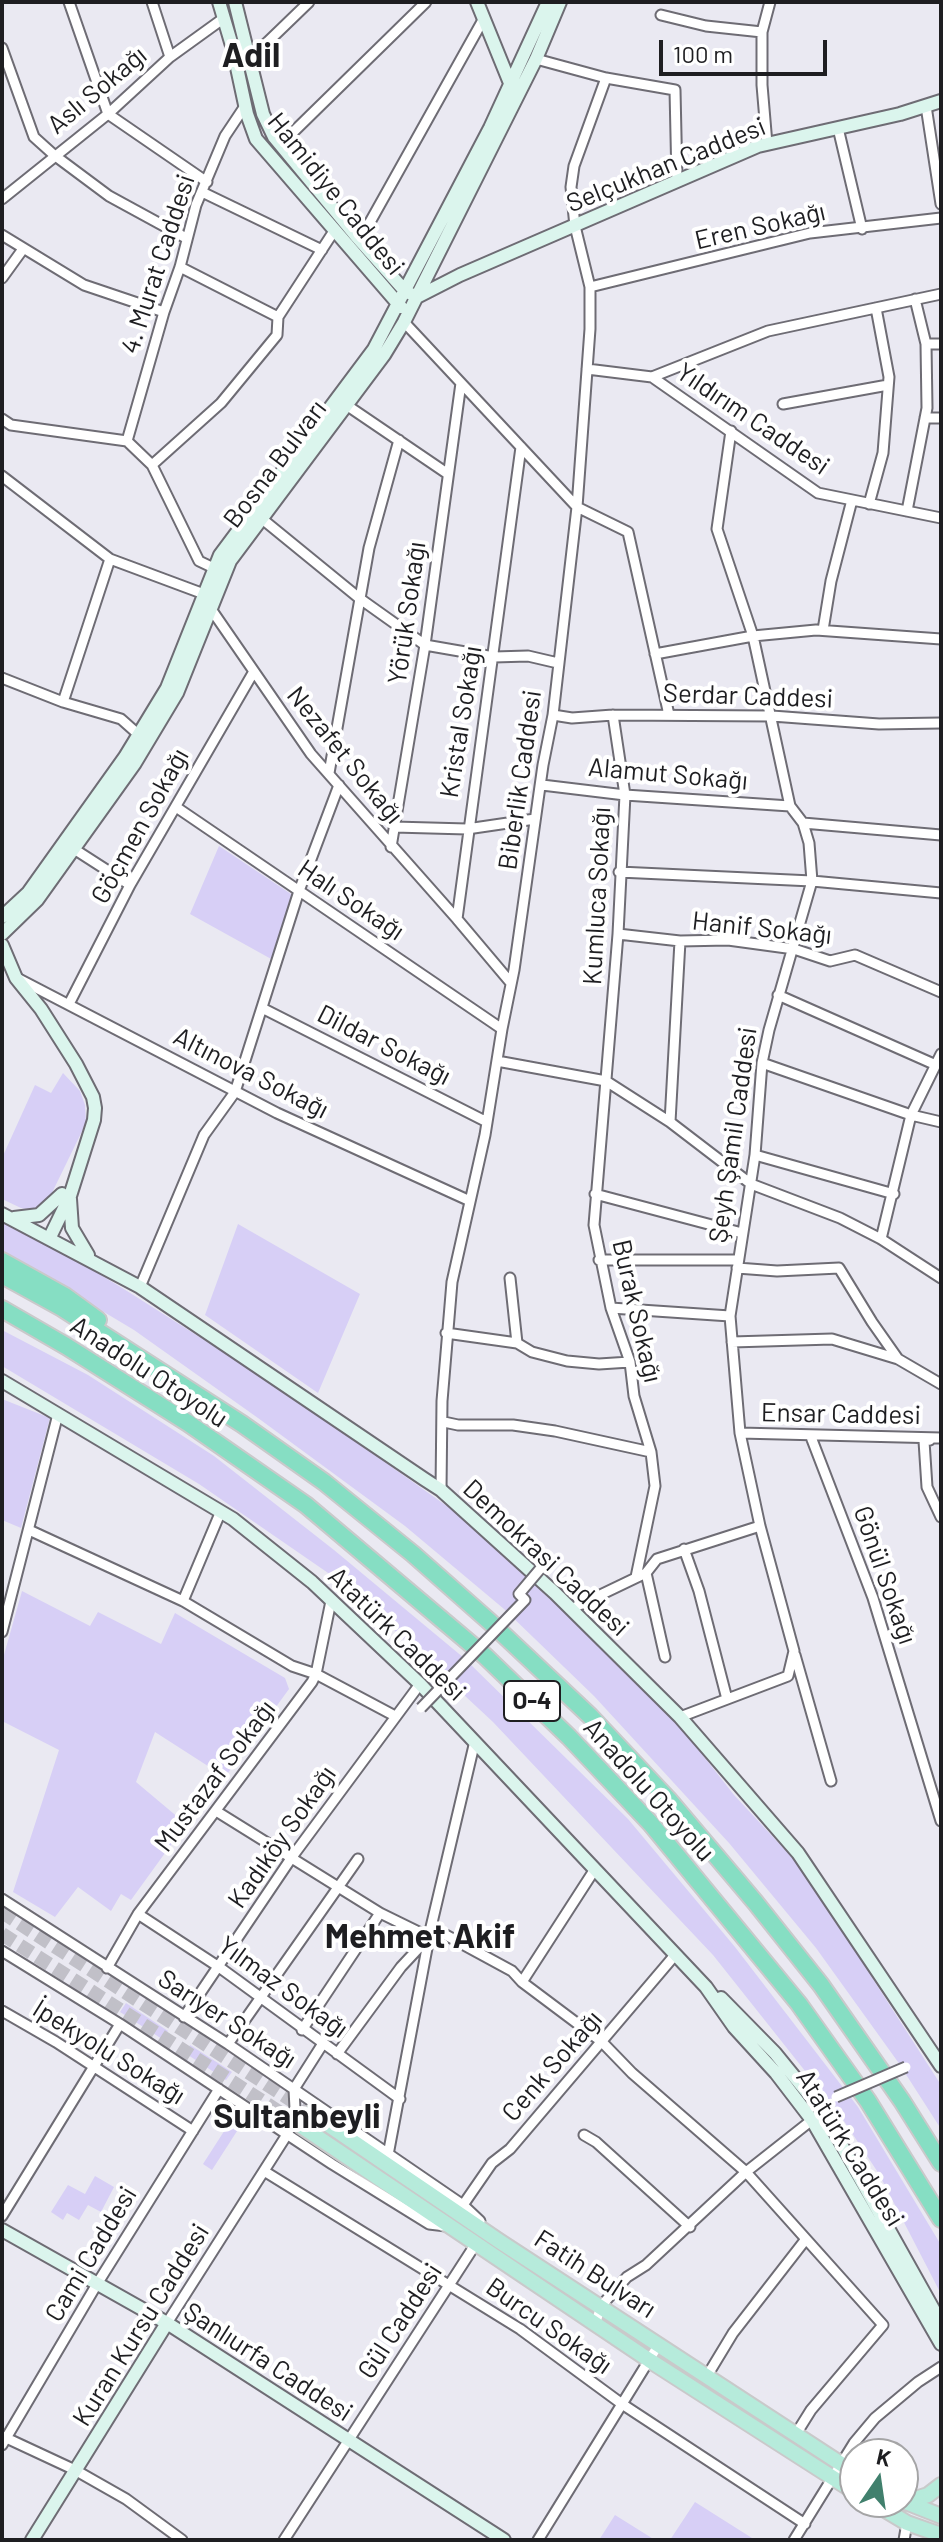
<!DOCTYPE html>
<meta charset="utf-8">
<style>
body{margin:0}
#map{position:relative;width:943px;height:2542px;overflow:hidden;background:#eae9f2;font-family:Barlow,sans-serif}
canvas{display:block}
.frame{position:absolute;inset:0;border:4px solid #1e1e21;pointer-events:none}
.north{position:absolute;left:839px;top:2438px;width:80px;height:80px;box-sizing:border-box;background:#fff;border:2px solid #a5a5a6;border-radius:50%;rotate:13deg;font-size:22px;font-weight:700;line-height:32px;text-align:center;color:#1e1e21}
.north::after{content:'';display:block;margin:auto;width:28px;height:36px;background:#41806d;clip-path:polygon(50% 0,100% 100%,50% 72%,0 100%)}
.scale{position:absolute;left:659px;top:40px;width:168px;height:36px;box-sizing:border-box;border:4px solid #1e1e21;border-top:0;padding-left:10px;font-size:24px;line-height:28px;white-space:nowrap;color:#1e1e21;-webkit-text-stroke:6px #fff;paint-order:stroke}
</style>
<div id="map">
<canvas width="943" height="2542"></canvas>
<div class="frame"></div>
<div class="north">K</div>
<div class="scale">100 m</div>
</div>
<script>
const ctx = document.querySelector('canvas').getContext('2d');
ctx.lineJoin = 'round';
function fillPath(path, color) { ctx.fillStyle = color; ctx.fill(path, 'evenodd'); }
const toPath = rows => new Path2D(rows.map(r => 'M' + r).join(''));
function trace(path, color, width, dash) { ctx.strokeStyle = color; ctx.lineWidth = width; ctx.lineCap = dash ? 'butt' : 'round'; ctx.setLineDash(dash || []); ctx.stroke(path); }
function write(font, color, halo, rows, align = 'center') {
  ctx.font = font + ' Barlow,sans-serif'; ctx.lineWidth = 8; ctx.setLineDash([]); ctx.textBaseline = 'middle'; ctx.strokeStyle = halo; ctx.fillStyle = color; for (const [text, x, y, turn = 0] of rows) {
    ctx.save(); ctx.translate(x, y); ctx.rotate((+turn || 0) * Math.PI / 180); ctx.textAlign = isNaN(turn) ? turn : align; if (halo) ctx.strokeText(text, 0, 0); ctx.fillText(text, 0, 0); ctx.restore();
  }
}
const green = toPath([
 [219,846,294,896,273,960,190,914],
 [63,1073,80,1091,85,1105,86,1123,48,1201,33,1211,21,1208,2,1199,2,1158,35,1085,51,1093],
 [2,1220,50,1244,127,1291,253,1371,379,1458,451,1509,564,1612,676,1721,734,1795,801,1867,941,2085,941,2129,898,2062,816,1948,729,1843,594,1696,504,1609,405,1526,258,1418,134,1330,2,1251],
 [238,1224,360,1294,318,1393,205,1315],
 [2,1330,88,1375,214,1456,334,1550,464,1658,628,1819,735,1947,858,2107,941,2245,941,2294,879,2174,840,2115,713,1955,493,1722,347,1586,199,1484,2,1366],
 [2,1399,50,1418,21,1528,2,1520],
 [22,1591,90,1626,98,1612,161,1644,175,1613,285,1678,289,1689,225,1777,155,1732,136,1782,186,1824,131,1900,121,1894,111,1911,78,1887,55,1917,13,1892,59,1750,2,1721,2,1662],
 [126,2003,168,2031,162,2039,120,2012],
 [190,2045,232,2072,226,2080,185,2053],
 [230,2122,239,2128,212,2170,203,2164],
 [95,2176,114,2187,101,2212,88,2205,79,2220,67,2213,63,2220,51,2212,68,2185,85,2194],
 [695,2502,752,2538,751,2540,670,2540],
 [615,2515,655,2540,599,2540]
]);
const primaryTunnel = toPath([
 [2,1912,311,2113],
 [2,1934,301,2126]
]);
const street = toPath([
 [69,2,108,114,207,182],
 [152,2,170,57],
 [661,15,706,26,762,32],
 [2,48,34,137,54,155,109,196,186,238],
 [250,59,309,2],
 [536,59,606,78,675,90,677,181],
 [926,106,941,204],
 [838,128,862,229],
 [767,144,762,85,762,32,770,2],
 [280,145,426,2],
 [202,192,322,250],
 [2,199,108,114,170,57,224,18],
 [2,235,84,285,164,312],
 [360,240,483,20],
 [180,267,278,317],
 [2,278,23,249],
 [590,287,810,233,941,218],
 [404,322,577,507,628,532,669,715],
 [926,344,941,344],
 [587,369,652,377,818,493,941,518],
 [652,377,768,331,941,294],
 [342,402,448,474],
 [783,404,888,385],
 [925,418,941,418],
 [2,419,11,425,127,441,152,465,199,561,220,571],
 [127,441,164,312,180,267,196,205,225,136,245,106],
 [152,465,221,403,277,335,278,317,334,231],
 [2,476,110,559,204,594],
 [869,504,883,453,889,377,876,308],
 [907,511,927,408,926,344,915,299],
 [261,518,359,598,425,645,494,657,528,656,558,663],
 [110,559,63,702,121,719,139,735],
 [211,609,311,754,457,919],
 [823,630,831,581,852,500],
 [655,654,753,636,816,630,941,639],
 [2,678,63,702],
 [553,715,572,718,613,715,772,716,879,724,941,723],
 [613,715,625,795,618,934,594,1225,611,1308,630,1362,634,1396,651,1452,655,1486,636,1577],
 [329,773,369,548,399,440],
 [542,785,625,795,790,806],
 [176,807,502,1029],
 [803,823,941,835],
 [394,827,467,829,535,819],
 [391,847,425,645,461,383],
 [74,849,130,885],
 [619,872,812,881,941,893],
 [618,934,680,941,728,940,794,949,830,961,855,955,941,992],
 [19,979,277,1113,470,1201],
 [511,983,457,919,521,447],
 [778,995,936,1065],
 [69,1004,130,885,253,673],
 [262,1008,487,1122],
 [497,1061,606,1081,670,1122,751,1184,840,1218,881,1239,941,1278],
 [762,1063,911,1115,941,1122],
 [670,1122,680,941],
 [755,1155,894,1194],
 [595,1194,742,1233],
 [881,1239,911,1115,941,1054],
 [599,1260,737,1260],
 [737,1268,777,1271,839,1268,872,1322,898,1359,941,1384],
 [510,1278,517,1343],
 [140,1287,204,1135,235,1092,299,891,339,785],
 [611,1308,730,1316],
 [446,1333,517,1343,532,1352,567,1361,599,1364,630,1362],
 [732,1342,832,1339,898,1359],
 [444,1422,458,1425,513,1425,555,1431,651,1452],
 [740,1433,941,1438],
 [811,1437,873,1598,941,1821],
 [930,1440,924,1441,927,1487,941,1517],
 [441,1490,442,1401,452,1282,485,1135,502,1029,514,970,543,765,553,715,577,507,590,329,590,287,575,226,571,187,574,166,606,78],
 [29,1530,183,1601,292,1666,316,1674,395,1716],
 [684,1549,699,1591,727,1699],
 [646,1573,665,1657],
 [183,1601,221,1511],
 [571,1609,646,1573,657,1559,760,1526],
 [2,1632,58,1414],
 [795,1655,831,1781],
 [680,1717,788,1676,794,1651,760,1526,740,1433,730,1316,755,1155,762,1063,769,1030,812,881,809,843,803,823,790,806,753,636,717,529,731,431],
 [216,1811,380,1913,429,1937,401,1967,337,2054],
 [2,1899,228,2044,463,2205,480,2221],
 [138,1914,219,1967,400,2099],
 [431,1927,512,1971,522,1982,602,2042,632,2073,746,2172,883,2325,811,2410,796,2434],
 [2,1951,120,2024,332,2164,429,2224,446,2226],
 [107,1968,138,1914,312,1682,316,1674,331,1601],
 [522,1982,595,1869],
 [2,2011,56,2042,193,2131],
 [184,2017,292,1857,420,1684],
 [302,2030,380,1913],
 [228,2044,358,1859],
 [584,2135,596,2142,690,2227],
 [388,2155,431,1927,475,1741],
 [264,2171,520,2329,622,2404,805,2524],
 [463,2205,492,2163,510,2149,675,1955],
 [2,2216,120,2024],
 [167,2323,288,2133,295,2109,294,2089,322,2045],
 [595,2325,601,2306,627,2277,646,2265,746,2172,817,2116],
 [707,2376,733,2333,806,2239],
 [2,2436,75,2470,126,2499,182,2540],
 [2,2445,97,2284,219,2089],
 [284,2540,475,2245],
 [538,2540,659,2344],
 [794,2540,854,2443,875,2418,918,2382,941,2367],
 [904,2540,907,2523]
]);
const secondary = toPath([
 [219,2,233,49,247,114,256,139,401,307],
 [235,2,263,114,274,137,356,236,405,291,411,294],
 [477,2,512,88],
 [417,297,460,275,758,146,900,114,941,101],
 [2,917,28,893,125,757,167,688,220,555,374,349,490,128,548,2],
 [2,934,37,900,135,763,177,693,230,561,384,355,404,322,536,59,560,2],
 [2,945,16,978,41,1009,76,1064,93,1097,95,1108,94,1120,70,1196,50,1237],
 [70,1199,72,1228,88,1255],
 [2,1214,140,1287,424,1479,441,1490,555,1593,680,1717,798,1853,941,2066],
 [14,1218,39,1215,62,1194],
 [2,1381,233,1519,312,1582,420,1684,706,1987,734,2027,776,2073,812,2120,941,2344],
 [721,1998,775,2053,823,2112,941,2323],
 [2,2230,167,2323,504,2540],
 [32,2540,167,2323]
]);
const primary = toPath([
 [311,2113,499,2241,855,2473],
 [301,2126,649,2360,855,2492],
 [903,2501,941,2516],
 [872,2502,907,2523,941,2535],
 [906,2502,928,2495,941,2485]
]);
const highway = toPath([
 [2,1261,65,1296,98,1320],
 [2,1275,62,1308,242,1424,324,1482,413,1554,490,1622,590,1716,668,1799,755,1902,821,1985,902,2101,941,2163],
 [2,1309,66,1346,188,1423,306,1505,485,1656,569,1737,651,1824,799,2004,868,2101,941,2219]
]);
const streetBridge = toPath([
 [421,1708,525,1600,519,1594,546,1562],
 [836,2097,906,2067]
]);
const shields = [
 [532,1701,56]
];
const shieldNames = [
 ["O-4",532,1701]
];
const streetNames = [
 ["Aslı Sokağı",97,90,-40],
 ["Selçukhan Caddesi",666,165,-22],
 ["Hamidiye Caddesi",336,194,51],
 ["Eren Sokağı",760,226,-13],
 ["4. Murat Caddesi",158,264,-72],
 ["Yıldırım Caddesi",753,419,34],
 ["Bosna Bulvarı",275,464,-53],
 ["Yörük Sokağı",407,613,-82],
 ["Serdar Caddesi",748,696,2],
 ["Kristal Sokağı",461,722,-81],
 ["Nezafet Sokağı",345,755,51],
 ["Alamut Sokağı",668,774,5],
 ["Biberlik Caddesi",520,780,-82],
 ["Göçmen Sokağı",140,826,-61],
 ["Kumluca Sokağı",597,896,-87],
 ["Halı Sokağı",351,900,34],
 ["Hanif Sokağı",762,928,6],
 ["Dildar Sokağı",384,1045,27],
 ["Altınova Sokağı",251,1073,27],
 ["Şeyh Şamil Caddesi",733,1135,-82],
 ["Burak Sokağı",637,1311,77],
 ["Anadolu Otoyolu",149,1372,33],
 ["Ensar Caddesi",841,1414,1],
 ["Demokrasi Caddesi",546,1558,43],
 ["Gönül Sokağı",885,1575,71],
 ["Atatürk Caddesi",397,1634,44],
 ["Mustazaf Sokağı",215,1776,-53],
 ["Anadolu Otoyolu",649,1790,48],
 ["Kadıköy Sokağı",282,1837,-55],
 ["Yılmaz Sokağı",283,1987,36],
 ["Sarıyer Sokağı",227,2019,33],
 ["İpekyolu Sokağı",109,2052,32],
 ["Cenk Sokağı",552,2066,-49],
 ["Atatürk Caddesi",850,2148,58],
 ["Cami Caddesi",91,2254,-59],
 ["Fatih Bulvarı",595,2274,33],
 ["Gül Caddesi",400,2321,-57],
 ["Kuran Kursu Caddesi",141,2325,-58],
 ["Burcu Sokağı",549,2326,35],
 ["Şanlıurfa Caddesi",268,2362,33]
];
const districtNames = [
 ["Adil",251,56],
 ["Mehmet Akif",420,1937],
 ["Sultanbeyli",297,2117]
];
fillPath(green, '#d7cff6');
trace(primaryTunnel, '#c1c0c8', 14, [14, 7]);
trace(street, '#6e6c74', 13);
trace(secondary, '#6e6c74', 16);
trace(primary, '#c9c9ca', 18);
trace(highway, '#c9c9ca', 20);
trace(street, '#fff', 9);
trace(secondary, '#dbf5ed', 12);
trace(primary, '#b6ebdb', 14);
trace(highway, '#86dec3', 16);
trace(streetBridge, '#6e6c74', 13, []);
trace(streetBridge, '#fff', 9);
for (const [x, y, w] of shields) { const box = new Path2D(); box.roundRect(x - w / 2, y - 20, w, 40, 6); ctx.fillStyle = '#fff'; ctx.fill(box); trace(box, '#1e1e21', 2); }
write('bold 24px', '#1e1e21', null, shieldNames);
write('26px', '#1e1e21', '#fff', streetNames);
write('bold 34px', '#1e1e21', '#fff', districtNames);
</script>
